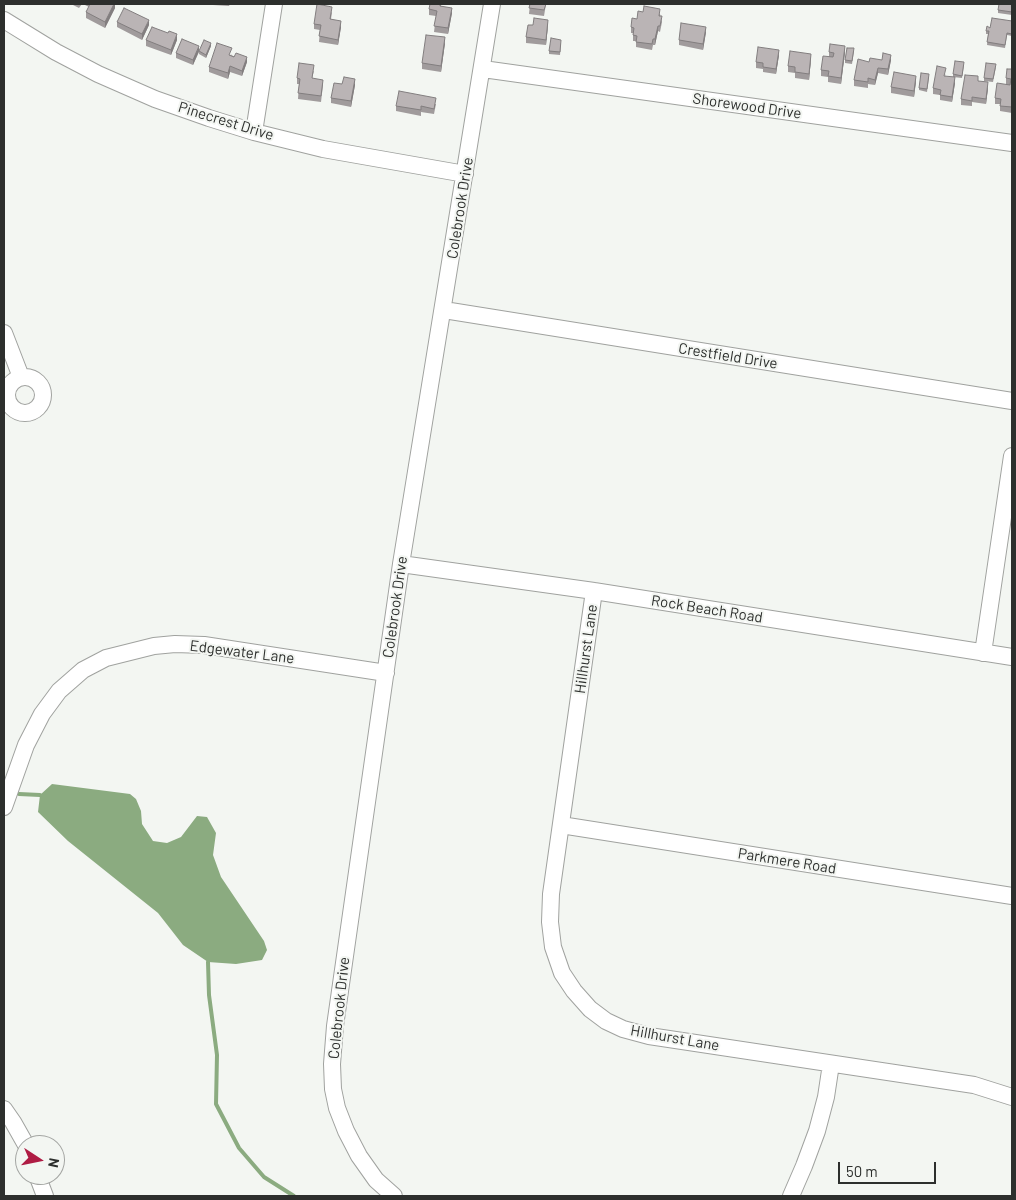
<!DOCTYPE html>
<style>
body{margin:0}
#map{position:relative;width:1016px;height:1200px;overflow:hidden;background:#f3f6f2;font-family:Barlow,sans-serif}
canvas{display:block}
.frame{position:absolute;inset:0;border:5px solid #2d2f2d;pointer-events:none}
.north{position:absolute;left:15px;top:1135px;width:50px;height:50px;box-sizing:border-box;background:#f3f6f2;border:1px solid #a4a6a3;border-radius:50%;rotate:101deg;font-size:14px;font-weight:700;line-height:20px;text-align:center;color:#2d2f2d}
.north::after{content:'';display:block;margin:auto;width:18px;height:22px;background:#af1c44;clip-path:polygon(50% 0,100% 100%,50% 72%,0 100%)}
.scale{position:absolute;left:838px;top:1162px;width:98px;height:22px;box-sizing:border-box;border:2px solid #2d2f2d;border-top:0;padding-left:6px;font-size:15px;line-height:18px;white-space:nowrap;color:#2d2f2d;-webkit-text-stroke:4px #f3f6f2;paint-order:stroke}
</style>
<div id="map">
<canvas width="1016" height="1200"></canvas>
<div class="frame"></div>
<div class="north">N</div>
<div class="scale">50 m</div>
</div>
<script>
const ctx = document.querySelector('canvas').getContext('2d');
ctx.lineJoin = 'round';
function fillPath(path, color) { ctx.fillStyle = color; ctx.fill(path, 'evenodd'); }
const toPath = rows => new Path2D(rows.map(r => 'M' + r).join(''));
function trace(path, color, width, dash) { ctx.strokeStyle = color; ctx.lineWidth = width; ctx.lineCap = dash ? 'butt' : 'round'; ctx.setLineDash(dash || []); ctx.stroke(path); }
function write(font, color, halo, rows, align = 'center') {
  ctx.font = font + ' Barlow,sans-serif'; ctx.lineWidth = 4; ctx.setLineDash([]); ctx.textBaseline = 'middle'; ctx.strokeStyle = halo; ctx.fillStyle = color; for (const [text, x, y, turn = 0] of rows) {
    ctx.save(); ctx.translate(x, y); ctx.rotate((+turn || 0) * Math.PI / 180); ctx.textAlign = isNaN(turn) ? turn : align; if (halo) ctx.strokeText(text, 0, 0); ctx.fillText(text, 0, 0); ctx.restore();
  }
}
const water = toPath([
 [52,784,130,794,136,799,141,811,142,824,153,841,167,843,181,837,197,816,207,817,216,833,213,855,221,877,264,941,267,950,262,960,236,964,208,962,183,945,158,913,68,841,38,812,40,795]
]);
const stream = toPath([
 [19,794,40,795],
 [208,962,209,995,217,1055,216,1104,239,1148,264,1177,294,1196]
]);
const minor = toPath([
 [4,20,56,52,98,74,155,99,209,118,254,132,323,149,465,174],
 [483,69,1012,143],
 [254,132,274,4],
 [444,310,1012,401],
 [4,333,21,377],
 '7 395a18 18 0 1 1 36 0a18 18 0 1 1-36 0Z',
 [401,564,594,591,1012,657],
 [594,591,551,894,550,922,553,947,562,973,574,991,590,1009,606,1021,623,1029,649,1036,974,1085,1012,1097],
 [983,653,1012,456],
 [4,807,26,745,42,714,59,691,83,670,106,658,154,646,175,644,204,645,386,673],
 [561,825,1012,896],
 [4,1109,13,1122,26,1145],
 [37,1175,45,1196],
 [394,1196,376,1180,359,1156,346,1131,337,1108,333,1089,332,1064,335,1026,401,564,492,4],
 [791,1196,804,1166,817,1131,826,1097,831,1064]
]);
const wall = toPath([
 [71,4,82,4,79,8],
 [83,4,115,4,115,8,105,28,86,18,86,12,89,7],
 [213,4,230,4,229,6,213,5],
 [441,4,441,6,452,13,448,34,434,32,436,16,429,15,429,9],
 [530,4,553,4,553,5,546,4,544,16,529,14],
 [1012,4,1012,15,998,13,998,10],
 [332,12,331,19,341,27,338,45,319,42,320,30,314,29,314,24],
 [660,14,662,22,660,32,658,31,655,45,653,45,652,50,636,47,636,41,633,41,633,33,631,33,631,27,637,19],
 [1012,21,1012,36,1007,35,1005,48,987,45,988,34,986,34,986,31,990,28],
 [117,22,149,25,142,40,117,27],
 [533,25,548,25,546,45,526,43,526,37],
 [706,32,703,50,679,45,679,40],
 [146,40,177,40,171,55,146,46],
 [445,43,441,72,422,69,422,63],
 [561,43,560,55,549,54,549,51],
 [211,46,206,58,199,54,199,52,193,65,176,58,176,53,199,51],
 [854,51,852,64,845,63,845,60],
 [829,52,845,52,841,84,828,82,828,77,821,76,821,70,829,56],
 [232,54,231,55,247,62,242,76,230,72,228,79,209,72,209,67],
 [779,55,776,74,763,72,763,69,756,68,756,62],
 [811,59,809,80,795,78,795,73,788,72,788,66],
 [882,60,891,60,888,75,878,73,875,85,868,84,868,88,854,86,854,80,869,62],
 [964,65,962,78,953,77,953,74],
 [996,67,993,82,984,81,984,78],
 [1012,69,1012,113,1000,111,1000,104,995,104,995,98,1006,84,1006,78],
 [314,71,312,78,323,85,321,102,298,99,299,84,297,84,297,78],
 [946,74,945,76,955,83,952,102,940,100,940,95,933,94,933,88],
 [929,77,927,92,919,90,919,88],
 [916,81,914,97,891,93,891,87],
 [978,81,988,88,986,104,972,102,972,106,961,105,961,99],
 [342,84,355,85,351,107,331,103,331,98],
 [436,104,434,114,421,112,421,116,396,111,396,106]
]);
const shadedWall = toPath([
 [114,4,115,4,115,8,105,28,105,22],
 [452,8,452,13,448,34,448,28],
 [149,20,149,25,142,40,142,34],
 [548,20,548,25,546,45,546,40],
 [341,21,341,27,338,45,338,40],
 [658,26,658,31,655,45,655,39],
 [706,27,706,32,703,50,703,44],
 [177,34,177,40,171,55,171,50],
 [445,37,445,43,441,72,441,66],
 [211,43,211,46,206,58,206,55],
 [199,46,199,51,193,65,193,60],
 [845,46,845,52,841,84,841,78],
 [779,50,779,55,776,74,776,69],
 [811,54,811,59,809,80,809,74],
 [891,55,891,60,888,75,888,69],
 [247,57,247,62,242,76,242,71],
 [230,66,230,72,228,79,228,73],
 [878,68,878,73,875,85,875,80],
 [916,76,916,81,914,97,914,91],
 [955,77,955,83,952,102,952,97],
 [355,79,355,85,351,107,351,101],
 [988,82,988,88,986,104,986,99]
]);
const building = toPath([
 [90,4,114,4,105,22,86,12,90,4],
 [317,4,332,7,330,19,341,21,338,40,319,36,321,25,314,24,317,4],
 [430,4,440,4,440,6,452,8,448,28,434,26,437,11,429,9,430,4],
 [530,4,546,4,544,10,529,8,530,4],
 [999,4,1012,4,1012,12,998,10,999,4],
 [644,6,660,9,659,16,662,16,660,26,658,26,655,39,653,39,652,44,636,42,637,36,633,35,634,28,631,27,632,18,637,19,638,11,643,12,644,6],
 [124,8,149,20,142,34,117,22,124,8],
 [534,18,548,20,546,40,526,37,528,25,533,25,534,18],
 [992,18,1012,21,1012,34,1007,33,1005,45,987,42,989,31,986,31,987,26,990,28,992,18],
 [681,23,706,27,703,44,679,40,681,23],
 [152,27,168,33,169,31,177,34,171,50,146,40,152,27],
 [426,35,445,37,441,66,422,63,426,35],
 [551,38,561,40,560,52,549,51,551,38],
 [182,39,199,46,193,60,176,53,182,39],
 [204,40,211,43,206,55,199,51,204,40],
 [217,43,232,48,229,55,234,57,236,53,247,57,242,71,230,66,228,73,209,67,217,43],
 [830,44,845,46,841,78,828,76,829,71,821,70,823,56,833,57,834,53,829,52,830,44],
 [758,47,779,50,776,69,763,67,763,63,756,62,758,47],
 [847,48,854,48,852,61,845,60,847,48],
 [790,51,811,54,809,74,795,72,795,67,788,66,790,51],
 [883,53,891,55,888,69,878,68,875,80,868,78,868,82,854,80,858,59,869,62,870,58,882,60,883,53],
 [955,61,964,62,962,76,953,74,955,61],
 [299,63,314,65,312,78,323,80,321,96,298,93,300,79,297,78,299,63],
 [986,63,996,64,993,79,984,78,986,63],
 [937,66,946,68,944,76,955,77,952,97,940,95,941,90,933,88,937,66],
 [1007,69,1012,69,1012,107,1000,106,1001,99,995,98,997,83,1010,85,1011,79,1006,78,1007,69],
 [894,72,916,76,914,91,891,87,894,72],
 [921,73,929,74,927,89,919,88,921,73],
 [965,75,978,76,978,81,988,82,986,99,972,97,972,101,961,99,965,75],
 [344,77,355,79,351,101,331,98,334,83,342,84,344,77],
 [399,91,436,98,434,109,421,106,421,110,396,106,399,91]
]);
const streetNames = [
 ["Shorewood Drive",747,106,8],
 ["Pinecrest Drive",226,121,17],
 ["Colebrook Drive",460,208,-81],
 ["Crestfield Drive",728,356,9],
 ["Colebrook Drive",395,607,-82],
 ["Rock Beach Road",707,609,9],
 ["Hillhurst Lane",586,649,-82],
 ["Edgewater Lane",242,652,7],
 ["Parkmere Road",787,861,9],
 ["Colebrook Drive",339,1008,-84],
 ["Hillhurst Lane",675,1038,10]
];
fillPath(water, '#8bab80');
trace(stream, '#8bab80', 4);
trace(minor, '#a0a29f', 18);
trace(minor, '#fff', 16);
fillPath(wall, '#a09b9c');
fillPath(shadedWall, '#827e7f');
fillPath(building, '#bab4b5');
trace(building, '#827e7f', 1);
write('15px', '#2d2f2d', '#f3f6f2', streetNames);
</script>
